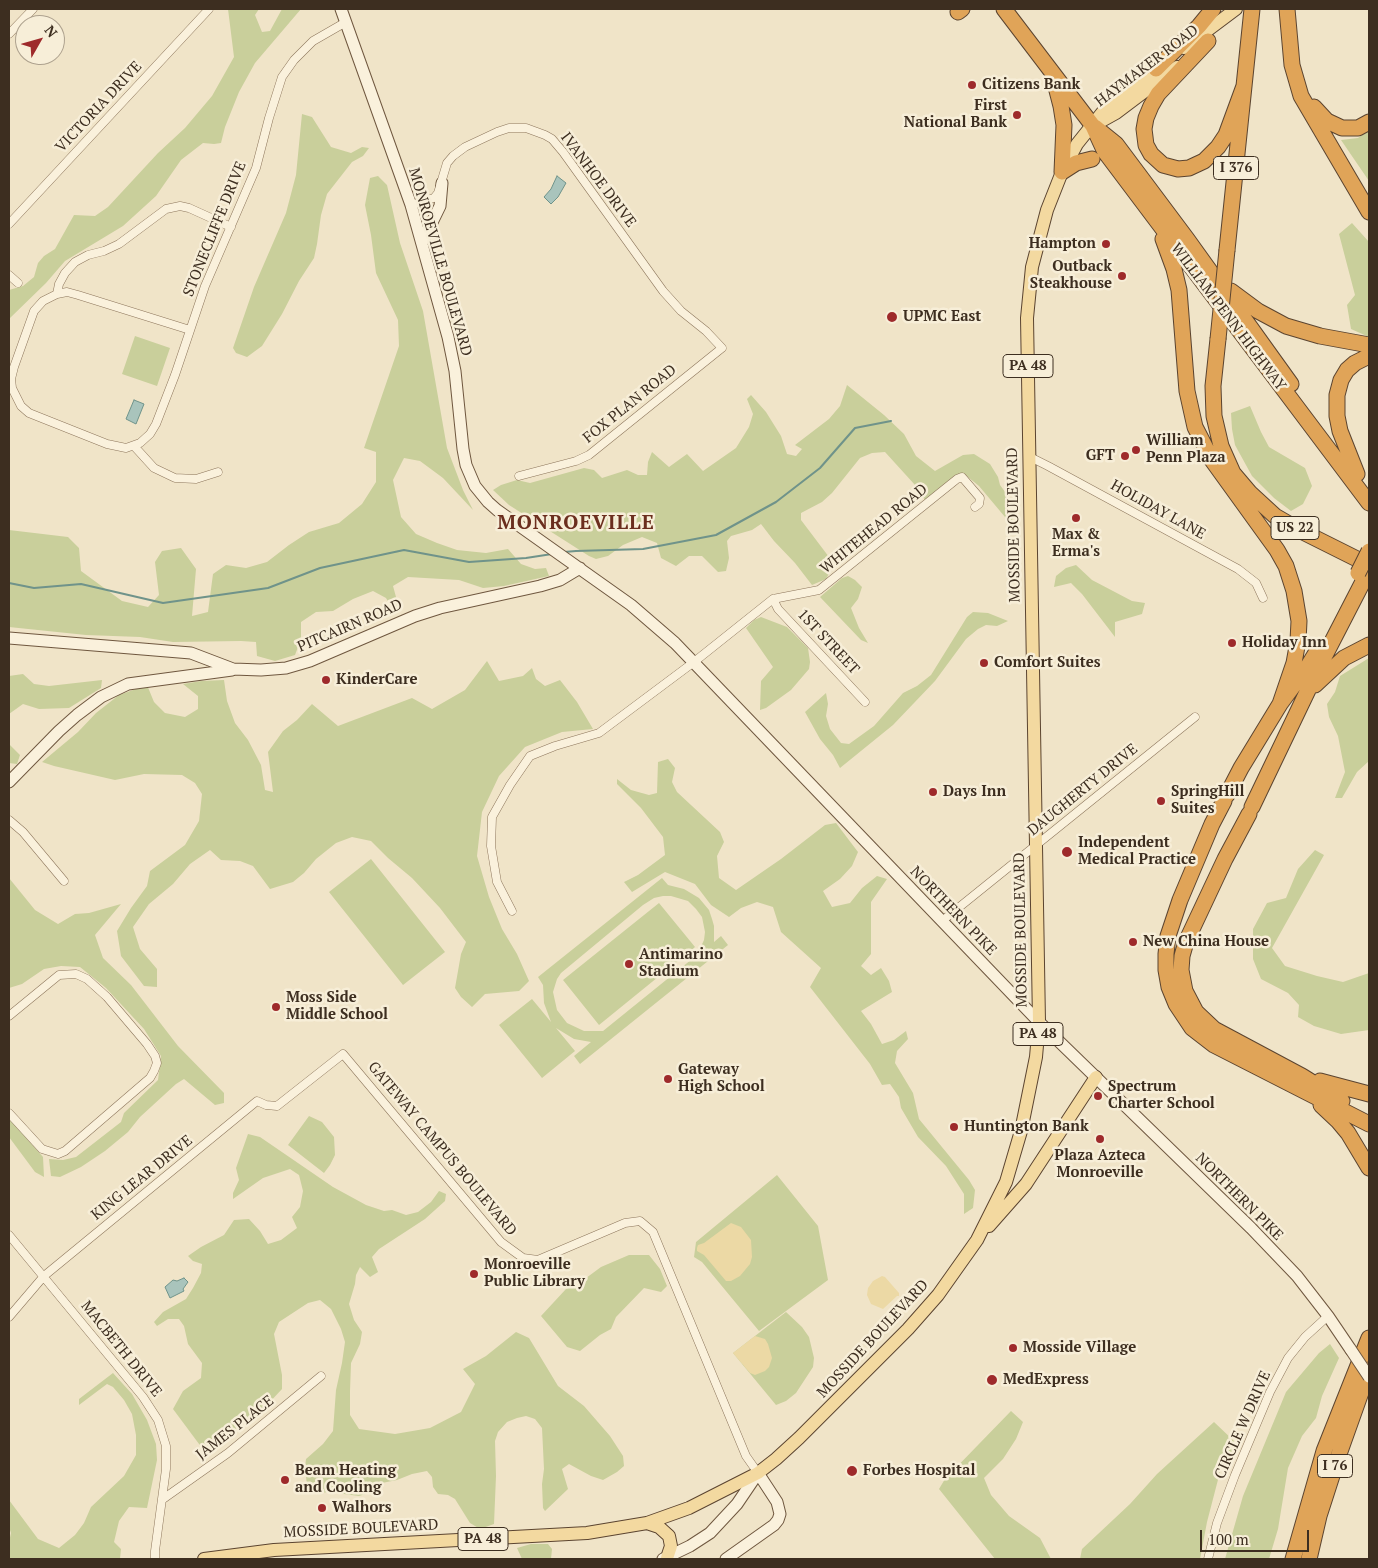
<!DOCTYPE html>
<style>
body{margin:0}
#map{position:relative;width:1378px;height:1568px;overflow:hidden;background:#f0e4c8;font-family:"PT Serif",serif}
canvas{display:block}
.frame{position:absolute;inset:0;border:10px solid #3d2e20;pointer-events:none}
.north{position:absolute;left:15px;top:15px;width:50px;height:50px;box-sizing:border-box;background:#f7eed8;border:1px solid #ada18e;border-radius:50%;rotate:52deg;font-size:14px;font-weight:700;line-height:20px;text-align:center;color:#3d2e20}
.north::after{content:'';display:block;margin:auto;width:18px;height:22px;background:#9e2a2b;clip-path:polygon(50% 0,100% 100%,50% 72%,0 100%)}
.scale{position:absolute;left:1200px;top:1530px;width:109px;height:22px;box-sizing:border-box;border:2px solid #3d2e20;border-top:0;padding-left:6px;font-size:15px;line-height:18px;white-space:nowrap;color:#3d2e20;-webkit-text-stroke:4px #f7eed8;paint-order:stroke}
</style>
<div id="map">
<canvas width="1378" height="1568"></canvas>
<div class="frame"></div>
<div class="north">N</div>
<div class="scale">100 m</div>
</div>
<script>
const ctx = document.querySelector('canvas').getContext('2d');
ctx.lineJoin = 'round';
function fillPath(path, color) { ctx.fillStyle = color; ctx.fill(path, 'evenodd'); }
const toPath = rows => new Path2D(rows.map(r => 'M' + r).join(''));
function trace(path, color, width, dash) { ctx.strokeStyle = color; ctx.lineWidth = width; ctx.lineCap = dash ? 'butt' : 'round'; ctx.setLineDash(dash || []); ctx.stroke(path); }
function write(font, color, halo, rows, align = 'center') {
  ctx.font = font + ' "PT Serif",serif'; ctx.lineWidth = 5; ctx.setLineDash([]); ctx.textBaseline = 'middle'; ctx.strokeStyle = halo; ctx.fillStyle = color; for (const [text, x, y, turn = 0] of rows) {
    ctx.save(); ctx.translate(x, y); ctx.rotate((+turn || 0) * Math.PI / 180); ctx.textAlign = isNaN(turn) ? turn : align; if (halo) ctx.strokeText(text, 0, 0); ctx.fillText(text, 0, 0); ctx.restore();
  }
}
const green = toPath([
 [228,9,259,9,255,15,262,32,270,31,282,9,301,9,255,63,239,92,225,127,221,143,214,144,203,143,181,160,156,196,123,226,65,261,46,283,9,319,9,290,23,286,34,277,38,263,44,256,55,249,74,215,95,216,108,207,158,153,185,128,212,96,234,57],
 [302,114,312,117,331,147,351,153,362,147,369,148,363,156,352,162,327,194,321,215,317,244,314,258,299,281,282,314,262,346,247,357,236,353,233,348,254,287,286,213,296,175],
 [1369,130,1369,181,1341,140,1358,138],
 [378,176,387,185,400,243,423,311,447,448,463,490,473,510,443,478,420,461,404,458,393,480,401,517,416,534,437,543,457,550,486,553,508,549,521,564,535,569,546,568,549,576,504,586,483,588,459,580,408,577,393,586,399,608,394,612,386,598,373,591,353,599,333,611,316,612,301,622,301,639,295,655,275,661,257,656,256,642,241,641,173,642,140,637,86,635,9,627,9,530,68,537,79,548,81,571,122,601,148,607,159,595,155,562,162,551,181,548,196,569,192,616,208,612,213,574,226,565,246,568,267,562,289,545,309,532,339,523,362,504,376,482,376,452,364,448,399,346,398,320,376,273,371,235,365,205,370,178],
 [1352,223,1369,242,1369,337,1351,329,1347,305,1355,295,1339,234],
 [135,336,170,348,157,386,122,374],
 [847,385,884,415,904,434,916,456,935,471,963,455,974,454,990,464,998,477,1000,485,1008,496,1014,515,1010,525,1005,517,979,486,963,473,957,475,925,500,915,485,885,452,872,453,860,458,832,493,822,502,801,513,801,520,829,557,832,568,826,579,812,585,795,563,774,541,761,524,752,530,731,536,727,541,729,558,726,571,718,572,702,556,689,556,676,566,661,558,657,543,642,537,623,545,608,556,596,559,589,556,509,505,493,490,501,485,517,480,530,483,584,468,594,470,602,478,627,470,638,475,647,475,648,462,652,452,669,467,687,454,703,471,736,448,749,427,753,414,747,399,751,395,766,412,781,436,787,454,796,456,802,449,795,445,829,419,840,406],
 [1250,406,1261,432,1269,447,1305,468,1312,486,1303,504,1291,511,1274,498,1252,476,1235,445,1232,429,1231,413],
 [1076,565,1092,580,1132,601,1145,603,1142,614,1115,622,1115,637,1082,594,1071,583,1054,587,1056,576,1066,568],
 [848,576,855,580,862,587,858,599,851,608,859,628,868,643,861,640,820,597,842,578],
 [973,612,988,613,1008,621,997,626,986,625,978,629,966,639,935,681,893,725,840,768,833,755,820,739,805,712,826,693,828,704,826,716,830,729,841,743,849,744,874,726,903,693,917,686,931,675,967,617],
 [761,617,787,627,808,648,810,662,809,669,791,690,766,708,760,710,761,681,773,667,746,628,754,620],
 [1369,658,1369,761,1357,772,1342,798,1335,798,1345,772,1338,736,1329,717,1327,704,1335,692,1340,676],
 [487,661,499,681,523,676,532,668,536,679,545,686,560,680,577,702,593,729,562,732,525,747,499,776,482,812,477,856,489,897,502,929,517,954,529,981,519,991,485,994,472,1007,461,997,455,988,461,954,466,942,440,908,412,878,388,858,371,841,352,837,336,843,316,859,304,873,293,882,270,889,253,866,240,861,221,860,210,850,190,864,173,884,149,904,133,927,140,949,157,969,157,987,144,986,121,956,117,931,131,908,147,886,150,871,185,845,199,821,202,794,195,783,182,775,144,774,115,780,54,766,42,762,78,732,96,713,119,695,147,685,154,702,165,713,185,717,198,709,198,696,183,684,201,681,224,680,227,701,235,723,248,740,261,765,265,790,273,792,268,752,283,731,297,720,312,704,338,726,412,698,432,709,465,690],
 [23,674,34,684,49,686,102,680,101,688,69,708,39,709,23,704,9,714,9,676],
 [9,744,20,755,17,764,9,763],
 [668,759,675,768,672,782,677,792,720,832,724,842,717,856,719,878,736,890,781,859,825,825,836,823,858,852,852,866,840,879,823,891,832,907,850,903,862,888,877,876,887,879,871,902,871,954,861,966,871,975,881,968,889,981,892,992,861,1011,871,1024,882,1044,894,1040,906,1031,908,1039,897,1051,895,1063,913,1093,919,1119,969,1180,975,1190,973,1208,964,1214,964,1194,946,1166,918,1137,901,1108,899,1097,890,1084,882,1085,870,1064,810,987,821,968,781,932,773,907,757,902,741,908,729,917,711,905,695,884,665,872,632,892,624,882,638,875,665,855,663,837,641,808,617,784,617,779,631,790,649,795,657,793,658,762],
 [1315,850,1324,855,1272,948,1285,966,1317,976,1343,982,1369,973,1369,1030,1341,1034,1314,1026,1298,1017,1299,1005,1288,993,1261,979,1253,959,1253,929,1267,903,1286,898,1298,869],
 [371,859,445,952,403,985,329,892],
 [9,878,35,910,58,924,75,914,89,913,121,904,95,935,103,958,131,985,178,1046,224,1093,224,1103,215,1105,184,1079,176,1084,140,1117,128,1132,105,1151,81,1167,60,1177,51,1176,49,1159,63,1160,76,1157,121,1122,124,1113,158,1080,161,1056,144,1029,106,988,80,967,61,966,44,969,22,984,9,988],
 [662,878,668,885,684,889,699,898,709,910,712,919,714,926,714,942,721,936,728,945,580,1064,574,1056,591,1042,574,1039,556,1028,575,1051,542,1078,499,1025,532,999,551,1022,544,1003,543,985,538,977],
 [663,896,671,896,688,901,696,909,702,917,705,932,704,940,697,955,603,1031,584,1031,567,1023,557,1010,553,992,557,979,561,973,643,905,654,898],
 [659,903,695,947,599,1025,563,980],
 [309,1116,322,1122,334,1137,335,1155,330,1165,324,1173,288,1145],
 [9,1118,43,1157,44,1177,35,1172,9,1137],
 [248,1134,260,1137,333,1187,366,1205,384,1211,392,1210,406,1215,418,1212,431,1202,439,1191,446,1194,445,1201,425,1219,379,1249,372,1257,378,1272,370,1277,360,1267,356,1275,355,1284,349,1304,354,1320,362,1332,360,1344,351,1363,350,1391,350,1415,359,1429,395,1434,430,1428,461,1412,475,1384,463,1369,486,1356,516,1332,529,1338,558,1386,584,1406,610,1436,623,1456,624,1466,617,1472,603,1480,591,1476,569,1464,562,1469,568,1489,545,1511,543,1508,542,1484,544,1469,542,1428,535,1419,526,1416,517,1418,507,1422,498,1432,495,1441,496,1476,494,1524,480,1529,470,1523,455,1499,448,1495,438,1494,433,1487,432,1477,427,1471,412,1474,397,1480,372,1485,369,1493,359,1496,329,1492,308,1494,305,1468,306,1459,323,1444,333,1431,336,1390,342,1363,345,1342,341,1329,331,1309,320,1300,308,1303,279,1322,274,1334,282,1375,282,1389,268,1404,241,1425,210,1446,202,1448,173,1409,183,1391,201,1378,202,1363,188,1344,184,1326,179,1319,168,1319,157,1326,154,1322,163,1312,186,1299,193,1288,201,1273,202,1264,193,1261,188,1256,201,1247,224,1235,234,1220,249,1219,260,1231,268,1244,281,1240,297,1228,292,1217,300,1207,303,1191,299,1175,290,1169,263,1178,233,1199,233,1193,239,1180,236,1168],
 [777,1175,818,1226,828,1280,759,1331,702,1262,694,1257,696,1242],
 [629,1255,649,1255,660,1269,667,1286,661,1292,644,1288,616,1317,611,1329,600,1335,580,1351,567,1347,541,1316,566,1289,578,1284,601,1267],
 [786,1312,802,1327,809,1337,814,1358,813,1367,796,1393,786,1401,776,1405,733,1353],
 [1330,1344,1339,1358,1322,1396,1316,1418,1302,1436,1288,1468,1278,1529,1269,1559,1225,1559,1243,1496,1286,1392,1319,1353],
 [113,1373,132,1394,147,1420,156,1444,157,1460,147,1508,129,1507,119,1521,114,1542,121,1549,120,1559,9,1559,9,1542,11,1533,9,1527,9,1500,38,1539,59,1548,75,1535,84,1523,91,1507,124,1476,136,1455,136,1435,132,1414,124,1400,113,1387,107,1384,79,1405,79,1399],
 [1011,1411,1023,1422,1016,1439,1003,1459,984,1478,991,1495,1009,1516,1040,1538,1051,1559,995,1559,939,1489,945,1479],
 [1214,1422,1234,1441,1231,1455,1220,1472,1207,1522,1200,1559,1080,1559,1082,1549,1130,1504,1157,1474],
 [531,1544,548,1544,552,1549,551,1559,522,1559,517,1548]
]);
const sand = toPath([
 [731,1223,741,1227,751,1240,752,1257,750,1264,740,1276,731,1281,726,1281,704,1255,697,1251,697,1248,698,1245,704,1243],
 [882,1276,885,1277,899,1293,899,1296,897,1296,883,1309,871,1304,867,1295,868,1288,873,1281],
 [755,1336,765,1339,768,1344,772,1358,769,1367,765,1371,755,1375,750,1373,733,1353]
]);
const water = toPath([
 [557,176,566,183,558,197,551,204,544,197,551,189,557,176],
 [134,400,144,404,136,424,126,419,134,400],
 [184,1278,188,1282,183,1289,184,1291,170,1298,165,1287,173,1280,177,1281,184,1278]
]);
const stream = toPath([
 [564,552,576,551,643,549,716,535,776,502,820,468,855,428,891,421],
 [9,583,34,588,81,584,163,603,268,588,320,568,404,550,469,562,526,558,552,554]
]);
const street = toPath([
 [9,34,33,9],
 [411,205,434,198,438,193,447,163,453,156,465,147,497,132,509,128,526,128,545,135,552,139,563,152,663,291,681,311,706,331,722,348,589,455,576,461,519,476],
 [9,224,209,9],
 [9,275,18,283],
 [57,294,59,284,65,273,75,262,88,255,104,251,119,244,166,209,180,206,189,208,231,227],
 [190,330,78,295,67,292,57,294,43,301,34,311,14,367,11,379,12,388,21,406,29,413,107,444,126,448,140,443,150,434,156,424,175,375,205,286,256,168,269,118,282,77,294,60,313,41,346,22],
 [134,446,154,468,175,478,196,479,218,472],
 [1030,457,1048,466,1238,569,1256,583,1263,598],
 [773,599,778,609,865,702],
 [9,820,23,832,64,881],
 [512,911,497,882,491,846,492,817,510,785,530,756,555,746,599,733,694,662,773,599,819,590,957,479,962,477,980,498,979,504,975,507],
 [942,921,1195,717],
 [9,1016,59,975,76,974,87,979,107,997,147,1044,155,1056,157,1063,154,1071,150,1078,65,1151,58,1154,42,1149,9,1113],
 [9,1235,143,1397,158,1420,166,1446,166,1469,155,1551,155,1559],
 [9,1317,44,1276,257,1101,266,1105,277,1106,343,1054,501,1242,523,1258,538,1260,625,1223,640,1221,653,1232,746,1456,758,1473],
 [163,1499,228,1453,321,1376],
 [1208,1559,1217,1523,1235,1475,1270,1392,1288,1358,1305,1337,1328,1316]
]);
const secondary = toPath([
 [341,9,411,205,448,337,455,371,463,449,466,465,475,486,488,502,497,510,631,605,675,643,1039,1022,1251,1228,1297,1276,1328,1316,1351,1350],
 [422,243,440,206,442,183],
 [9,638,191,653,233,669,261,670,286,668,310,661,415,616,440,608,540,586,560,580,580,568],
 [9,782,59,731,77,715,101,697,128,684,232,670],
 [663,1559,690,1546,710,1533,737,1504,758,1473,777,1502,780,1514,778,1520,774,1525,726,1559]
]);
const primary = toPath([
 [1184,48,1236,9],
 [1098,123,1116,113,1177,67],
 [989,1226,1026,1184,1096,1077],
 [647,1523,659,1527,669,1536,671,1546,667,1558],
 [204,1559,274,1550,587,1533,647,1523,689,1508,758,1473,776,1459,799,1438,908,1329,938,1295,977,1240,1006,1182,1021,1131,1036,1057,1039,1022,1027,318,1032,267,1047,210,1062,172,1077,144,1109,104,1164,63]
]);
const highway = toPath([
 [1004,9,1093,126,1105,152,1369,503],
 [1287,9,1292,65,1301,96,1369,212],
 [958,12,962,9],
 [1208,41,1158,94,1151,106,1146,118,1144,129,1146,145,1151,154,1163,165,1178,169,1189,168,1204,161,1218,147,1226,135,1244,86],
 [1156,69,1199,26,1213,9],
 [1054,79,1061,106,1064,125,1062,172],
 [1314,107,1327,121,1342,128,1358,128,1369,122],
 [1095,127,1116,144,1187,239,1291,384],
 [1062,172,1076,163,1092,159],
 [1163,239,1174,269,1179,290,1187,391,1195,427,1212,460,1277,550,1286,566,1294,591,1299,621,1298,641,1294,663,1280,704],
 [1227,250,1252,9],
 [1231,291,1258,311,1286,326,1320,336,1369,345],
 [1218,339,1213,386,1214,416,1221,446,1233,473,1250,493,1275,516,1301,531,1369,565],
 [1357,474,1340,431,1337,416,1337,395,1341,380,1347,370,1355,363,1369,356],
 [1315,685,1344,658,1369,645],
 [1227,795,1241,768,1280,704,1308,666,1319,648],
 [1224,801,1212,824,1180,900,1168,936,1166,954,1166,970,1169,987,1176,1004,1192,1028,1214,1045,1369,1124],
 [1252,807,1320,665,1369,570],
 [1249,814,1225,859,1186,942,1182,956,1181,970,1185,991,1196,1012,1214,1029,1302,1076,1342,1101],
 [1320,1081,1369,1094],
 [1321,1105,1338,1121,1348,1133,1369,1168],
 [1293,1559,1324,1451,1369,1338],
 [1309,1559,1319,1516,1338,1457,1369,1370]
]);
const secondaryBridge = toPath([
 [1351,1350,1369,1377]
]);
const highwayBridge = toPath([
 [1218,339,1227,250],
 [1358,573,1369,551]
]);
const markers = [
 [972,85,5,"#9e2a2b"],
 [1017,115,5,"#9e2a2b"],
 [1106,244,5,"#9e2a2b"],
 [1122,276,5,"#9e2a2b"],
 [892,317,6,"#9e2a2b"],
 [1136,450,5,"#9e2a2b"],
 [1125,456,5,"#9e2a2b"],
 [1076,518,5,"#9e2a2b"],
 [1232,643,5,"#9e2a2b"],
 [984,663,5,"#9e2a2b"],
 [326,680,5,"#9e2a2b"],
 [933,792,5,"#9e2a2b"],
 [1161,801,5,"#9e2a2b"],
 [1067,852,6,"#9e2a2b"],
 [1133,942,5,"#9e2a2b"],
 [629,964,5,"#9e2a2b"],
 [276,1007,5,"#9e2a2b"],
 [668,1079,5,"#9e2a2b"],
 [1098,1096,5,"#9e2a2b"],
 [954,1127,5,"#9e2a2b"],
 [1100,1139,5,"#9e2a2b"],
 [474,1274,5,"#9e2a2b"],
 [1013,1348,5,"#9e2a2b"],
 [992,1380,6,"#9e2a2b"],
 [852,1471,6,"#9e2a2b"],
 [285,1480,5,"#9e2a2b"],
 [322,1508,5,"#9e2a2b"]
];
const shields = [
 [1236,168,45],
 [1028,366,50],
 [1295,528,48],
 [1038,1034,50],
 [1335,1466,35],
 [483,1539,50]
];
const shieldNames = [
 ["I 376",1236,168],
 ["PA 48",1028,366],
 ["US 22",1295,528],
 ["PA 48",1038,1034],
 ["I 76",1335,1466],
 ["PA 48",483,1539]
];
const streetNames = [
 ["HAYMAKER ROAD",1147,66,-37],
 ["VICTORIA DRIVE",99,107,-47],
 ["IVANHOE DRIVE",598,180,53],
 ["STONECLIFFE DRIVE",215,229,-68],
 ["MONROEVILLE BOULEVARD",440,262,74],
 ["WILLIAM PENN HIGHWAY",1228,317,53],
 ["FOX PLAN ROAD",630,404,-39],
 ["HOLIDAY LANE",1158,510,29],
 ["MOSSIDE BOULEVARD",1014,525,-91],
 ["WHITEHEAD ROAD",874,529,-39],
 ["PITCAIRN ROAD",350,626,-23],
 ["1ST STREET",828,642,47],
 ["DAUGHERTY DRIVE",1083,790,-39],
 ["NORTHERN PIKE",953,911,46],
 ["MOSSIDE BOULEVARD",1021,930,-91],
 ["GATEWAY CAMPUS BOULEVARD",442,1149,50],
 ["KING LEAR DRIVE",142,1178,-39],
 ["NORTHERN PIKE",1239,1197,45],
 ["MOSSIDE BOULEVARD",873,1339,-47],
 ["MACBETH DRIVE",121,1349,51],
 ["CIRCLE W DRIVE",1243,1425,-66],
 ["JAMES PLACE",235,1428,-38],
 ["MOSSIDE BOULEVARD",361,1529,-3]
];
const poiNames = [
 ["Citizens Bank",982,85],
 ["First",1007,106,"right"],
 ["National Bank",1007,123,"right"],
 ["Hampton",1096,244,"right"],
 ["Outback",1112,267,"right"],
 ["Steakhouse",1112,284,"right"],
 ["UPMC East",903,317],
 ["William",1146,441],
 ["Penn Plaza",1146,458],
 ["GFT",1115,456,"right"],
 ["Max &",1076,535,"center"],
 ["Erma's",1076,552,"center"],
 ["Holiday Inn",1242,643],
 ["Comfort Suites",994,663],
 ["KinderCare",336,680],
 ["Days Inn",943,792],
 ["SpringHill",1171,792],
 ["Suites",1171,809],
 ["Independent",1078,843],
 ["Medical Practice",1078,860],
 ["New China House",1143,942],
 ["Antimarino",639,955],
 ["Stadium",639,972],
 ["Moss Side",286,998],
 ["Middle School",286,1015],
 ["Gateway",678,1070],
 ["High School",678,1087],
 ["Spectrum",1108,1087],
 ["Charter School",1108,1104],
 ["Huntington Bank",964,1127],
 ["Plaza Azteca",1100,1156,"center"],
 ["Monroeville",1100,1173,"center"],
 ["Monroeville",484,1265],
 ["Public Library",484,1282],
 ["Mosside Village",1023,1348],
 ["MedExpress",1003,1380],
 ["Beam Heating",295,1471],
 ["and Cooling",295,1488],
 ["Forbes Hospital",863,1471],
 ["Walhors",332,1508]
];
const districtNames = [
 ["MONROEVILLE",576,523]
];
fillPath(green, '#c9cf9b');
fillPath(sand, '#ecd9a5');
fillPath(water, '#a9c4bc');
trace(water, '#6f938a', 1);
trace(stream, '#6f938a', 2);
trace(street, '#8d765c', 9);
trace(secondary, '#6f573f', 13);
trace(primary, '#5b4430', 14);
trace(highway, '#5b4430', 17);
trace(street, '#faf1dc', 8);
trace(secondary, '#faf1dc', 11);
trace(primary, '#f3d9a0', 12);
trace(highway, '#e0a458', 15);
trace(secondaryBridge, '#6f573f', 13, []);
trace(highwayBridge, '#5b4430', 17, []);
trace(secondaryBridge, '#faf1dc', 11);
trace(highwayBridge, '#e0a458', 15);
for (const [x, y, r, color] of markers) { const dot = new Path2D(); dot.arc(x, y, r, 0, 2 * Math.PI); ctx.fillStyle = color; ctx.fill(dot); trace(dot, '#f7eed8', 2); }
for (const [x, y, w] of shields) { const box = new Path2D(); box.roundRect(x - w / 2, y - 11.5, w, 23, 4); ctx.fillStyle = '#f7eed8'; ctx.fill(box); trace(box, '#3d2e20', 1); }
write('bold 14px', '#3d2e20', null, shieldNames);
write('15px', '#3d2e20', '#f7eed8', streetNames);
write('bold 15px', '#3d2e20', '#f7eed8', poiNames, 'left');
ctx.letterSpacing = '1px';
write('bold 20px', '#6b2e1e', '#f7eed8', districtNames);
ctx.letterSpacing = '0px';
</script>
